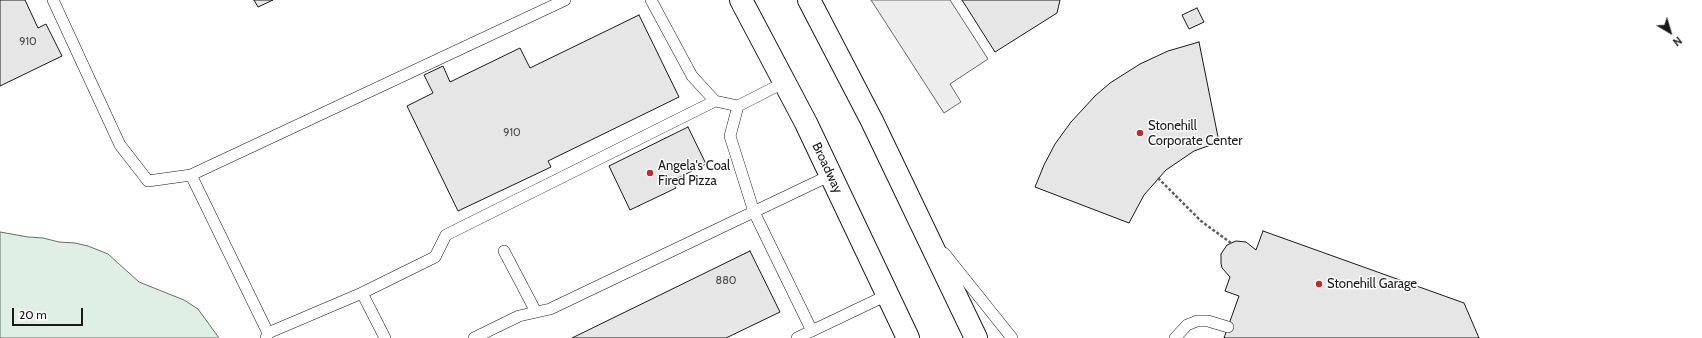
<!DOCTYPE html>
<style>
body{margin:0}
#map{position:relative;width:1702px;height:338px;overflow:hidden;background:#fff;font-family:Cabin,sans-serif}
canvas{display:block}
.north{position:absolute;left:1650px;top:12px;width:40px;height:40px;-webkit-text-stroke:3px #fff;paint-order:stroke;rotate:142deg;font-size:11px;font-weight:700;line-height:16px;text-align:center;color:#1a1a1a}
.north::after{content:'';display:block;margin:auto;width:14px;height:18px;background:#1a1a1a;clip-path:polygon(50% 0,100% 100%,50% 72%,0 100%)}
.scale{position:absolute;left:12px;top:308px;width:71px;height:18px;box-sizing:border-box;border:2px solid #1a1a1a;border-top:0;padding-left:5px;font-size:12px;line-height:14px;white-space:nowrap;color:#1a1a1a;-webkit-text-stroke:3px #fff;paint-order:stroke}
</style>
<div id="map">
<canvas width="1702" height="338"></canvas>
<div class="north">N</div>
<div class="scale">20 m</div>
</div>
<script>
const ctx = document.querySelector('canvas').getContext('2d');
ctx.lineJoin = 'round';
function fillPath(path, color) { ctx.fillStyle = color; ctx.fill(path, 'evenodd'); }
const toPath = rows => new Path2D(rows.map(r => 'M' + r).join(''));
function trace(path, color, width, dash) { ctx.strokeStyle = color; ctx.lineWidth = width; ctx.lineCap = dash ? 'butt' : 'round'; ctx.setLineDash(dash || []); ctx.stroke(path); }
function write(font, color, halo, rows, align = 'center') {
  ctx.font = font + ' Cabin,sans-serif'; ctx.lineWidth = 3; ctx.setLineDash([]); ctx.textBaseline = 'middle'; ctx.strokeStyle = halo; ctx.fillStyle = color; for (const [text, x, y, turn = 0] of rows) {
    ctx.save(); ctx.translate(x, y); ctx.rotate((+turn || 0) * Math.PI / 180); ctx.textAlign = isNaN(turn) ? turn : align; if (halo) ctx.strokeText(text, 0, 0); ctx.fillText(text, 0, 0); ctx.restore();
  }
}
const green = toPath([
 [0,232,28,237,43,238,59,242,75,243,88,246,108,254,139,282,184,300,198,309,219,338,0,338,0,232]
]);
const parking = toPath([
 [871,0,950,0,988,59,950,84,961,102,944,113,871,0]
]);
const building = toPath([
 [0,0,25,0,38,28,46,24,62,56,0,86,0,0],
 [254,0,273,0,258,7,254,0],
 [962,0,1060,0,1057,13,995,52,962,0],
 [1197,8,1204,22,1189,29,1182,15,1197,8],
 [639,15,679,97,548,161,551,167,458,211,407,106,433,93,424,75,443,66,450,82,520,48,530,68,639,15],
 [1199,42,1219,142,1194,151,1166,170,1144,195,1129,223,1035,187,1044,165,1055,144,1071,122,1095,96,1110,83,1140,64,1168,51,1199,42],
 [688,127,706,164,672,181,676,188,630,210,609,166,688,127],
 [1263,231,1464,303,1479,338,1224,338,1239,296,1225,291,1230,277,1222,268,1221,263,1221,254,1227,245,1236,241,1246,242,1256,250,1263,231],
 [750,251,780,312,726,338,572,338,750,251]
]);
const path = toPath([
 [1158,178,1201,221,1231,243]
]);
const service = toPath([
 [53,0,120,145,148,181,191,175],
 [651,0,692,76,715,101],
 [738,106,730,136,754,212,812,331],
 [504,251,536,312],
 [944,253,1012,338],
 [362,293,435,257,446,235,715,101,738,106,785,82],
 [268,333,362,293,385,338],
 [266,338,268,333,191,175,565,0],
 [474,338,519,316,550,309,831,175],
 [797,338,887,295],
 [1175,338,1187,325,1197,321,1208,321,1228,327]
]);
const trunk = toPath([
 [741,0,806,123,908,338],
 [809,0,872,121,976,338]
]);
const markers = [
 [1140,133,4,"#c62828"],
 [650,173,4,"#c62828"],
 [1319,284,4,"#c62828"]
];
const numberNames = [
 ["910",28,42],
 ["910",512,133],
 ["880",726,281]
];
const poiNames = [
 ["Stonehill",1148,126],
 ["Corporate Center",1148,141],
 ["Angela's Coal",658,166],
 ["Fired Pizza",658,181],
 ["Stonehill Garage",1327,284]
];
const streetNames = [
 ["Broadway",827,168,65]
];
fillPath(green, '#e0efe3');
trace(green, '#6a6a6a', 1);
fillPath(parking, '#ededed');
trace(parking, '#6a6a6a', 1);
fillPath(building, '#e6e6e6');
trace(building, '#1a1a1a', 1);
trace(service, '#1a1a1a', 12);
trace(trunk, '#1a1a1a', 24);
trace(path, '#5f5f5f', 2.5, [3, 2]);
trace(service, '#fff', 11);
trace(trunk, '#fff', 22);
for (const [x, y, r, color] of markers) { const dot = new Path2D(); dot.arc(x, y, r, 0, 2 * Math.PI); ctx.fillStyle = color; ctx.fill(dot); trace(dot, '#fff', 1.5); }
write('11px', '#4d4d4d', null, numberNames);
write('13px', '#1a1a1a', '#fff', poiNames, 'left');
write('13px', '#1a1a1a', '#fff', streetNames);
</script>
